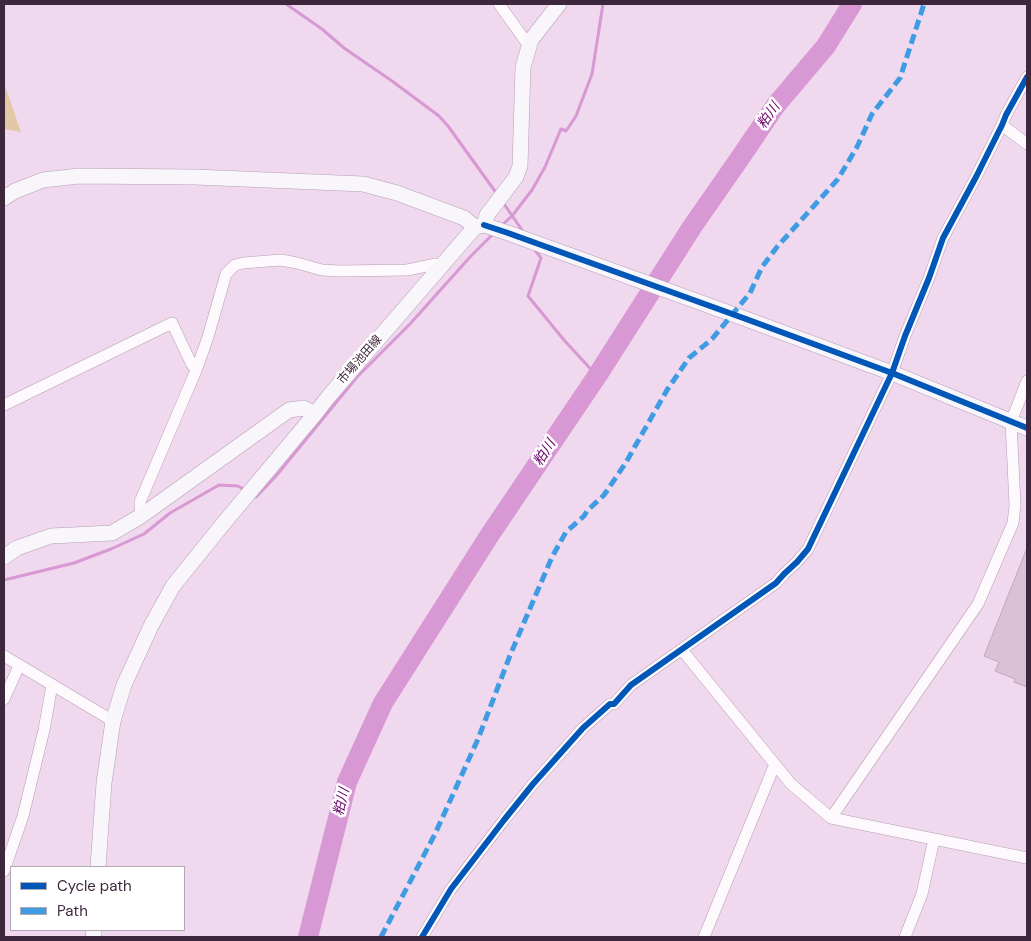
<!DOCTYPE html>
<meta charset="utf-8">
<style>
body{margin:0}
#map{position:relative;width:1031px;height:941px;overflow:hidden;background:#f0d8ee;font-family:"DM Sans",sans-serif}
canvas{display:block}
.frame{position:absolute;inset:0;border:5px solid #3d273c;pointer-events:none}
.legend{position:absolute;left:10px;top:866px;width:175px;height:65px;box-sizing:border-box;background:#fff;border:1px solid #b1a9b1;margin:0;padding:6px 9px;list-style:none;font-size:15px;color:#3d273c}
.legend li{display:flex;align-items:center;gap:10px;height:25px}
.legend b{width:25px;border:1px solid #b1a9b1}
</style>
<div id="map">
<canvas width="1031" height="941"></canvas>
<div class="frame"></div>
<ul class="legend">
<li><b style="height:6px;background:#0057b8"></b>Cycle path</li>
<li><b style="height:6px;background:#3f9ce2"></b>Path</li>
</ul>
</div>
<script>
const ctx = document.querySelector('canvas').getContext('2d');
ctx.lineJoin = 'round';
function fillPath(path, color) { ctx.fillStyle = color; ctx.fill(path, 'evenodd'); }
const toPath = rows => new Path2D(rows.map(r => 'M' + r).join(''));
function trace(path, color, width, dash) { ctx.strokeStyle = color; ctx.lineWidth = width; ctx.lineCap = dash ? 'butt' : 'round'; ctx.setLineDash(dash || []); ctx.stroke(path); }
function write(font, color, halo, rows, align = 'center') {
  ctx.font = font + ' "DM Sans","Noto Sans JP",sans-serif'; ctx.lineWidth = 5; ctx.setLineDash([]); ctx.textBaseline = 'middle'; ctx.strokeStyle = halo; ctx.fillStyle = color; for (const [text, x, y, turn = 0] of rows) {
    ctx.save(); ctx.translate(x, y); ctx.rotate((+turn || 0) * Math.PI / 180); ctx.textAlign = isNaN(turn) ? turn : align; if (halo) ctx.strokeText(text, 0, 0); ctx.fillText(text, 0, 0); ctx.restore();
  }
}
const green = toPath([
 [4,83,21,132,4,129]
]);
const stream = toPath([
 [286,4,322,29,344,48,392,81,439,116,448,126,497,194],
 [502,201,524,233],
 [501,226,512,216,532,190,545,167,561,129,566,131,576,116,592,74,603,4],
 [534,249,541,258,528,296,564,340,597,376],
 [254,496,256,497,276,476,357,377,410,324,470,257,493,234],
 [4,580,74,563,111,549,144,534,170,513,219,485,238,486,245,490]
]);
const river = toPath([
 [308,937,347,782,383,703,489,536,597,376,692,227,740,158,776,105,826,46,852,4]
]);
const building = toPath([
 [1027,548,1027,687,1014,682,1015,679,995,671,999,662,984,656,1027,548]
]);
const street = toPath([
 [499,4,524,39,529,45],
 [1002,125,1027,144],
 [4,405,172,323,192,365,197,368],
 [141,516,140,502,197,368,208,337,226,274,235,265,243,263,281,260,297,263,322,270,340,271,407,270,436,264,441,266],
 [682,650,791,784,831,818,1027,858],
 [4,656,113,721],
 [4,699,19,666],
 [831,818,978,604,1013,523,1015,505,1011,422,1027,381],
 [4,871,23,816,44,730,52,685],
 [422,937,451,889,504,820,533,784,583,728,610,704,614,704,631,685,776,583,784,574,797,562,808,549,892,373,905,336,929,278,943,238,976,177,1002,125,1006,115,1027,77],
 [704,937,775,764],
 [905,937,922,894,934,839]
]);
const secondary = toPath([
 [4,198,15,191,43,180,79,176,195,177,363,184,397,193,464,218,475,227],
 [484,225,508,233,746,319,892,373,1027,428],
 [4,557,17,548,51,536,112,533,141,516,289,410,304,408,315,414,329,396,475,227,484,225,487,215,516,177,520,166,523,67,531,40,559,4],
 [98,867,104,783,113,721,124,685,151,626,173,586,223,524,315,414],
 [93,937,94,930]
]);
const quiet = toPath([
 [381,937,435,834,478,739,511,653,552,557,566,532,584,516,587,511,604,495,625,464,667,390,689,358,712,339,750,293,762,267,777,247,838,179,857,147,872,114,900,78,924,4]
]);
const cycleway = toPath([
 [484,225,508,233,746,319,892,373,1027,428],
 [422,937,451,889,504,820,533,784,583,728,610,704,614,704,631,685,776,583,784,574,797,562,808,549,892,373,905,336,929,278,943,238,976,177,1002,125,1006,115,1027,77]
]);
const streetNames = [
 ["市場池田線",360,360,-49]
];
const waterNames = [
 ["粕川",769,116,-55],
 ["粕川",545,453,-57],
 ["粕川",342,802,-76]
];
fillPath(green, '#e3c8a6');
trace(stream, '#d798d3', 3);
trace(river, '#d798d3', 20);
fillPath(building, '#dbc1d3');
trace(building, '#c0a8b9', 1);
trace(street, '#b49fb3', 12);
trace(secondary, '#b49fb3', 16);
trace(street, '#fdf9fc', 11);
trace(secondary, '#f8f6fb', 15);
trace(quiet, '#3f9ce2', 5, [10, 5]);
trace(cycleway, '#0057b8', 6);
write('12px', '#3d273c', '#fff', streetNames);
write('italic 14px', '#690069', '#fff', waterNames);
</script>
